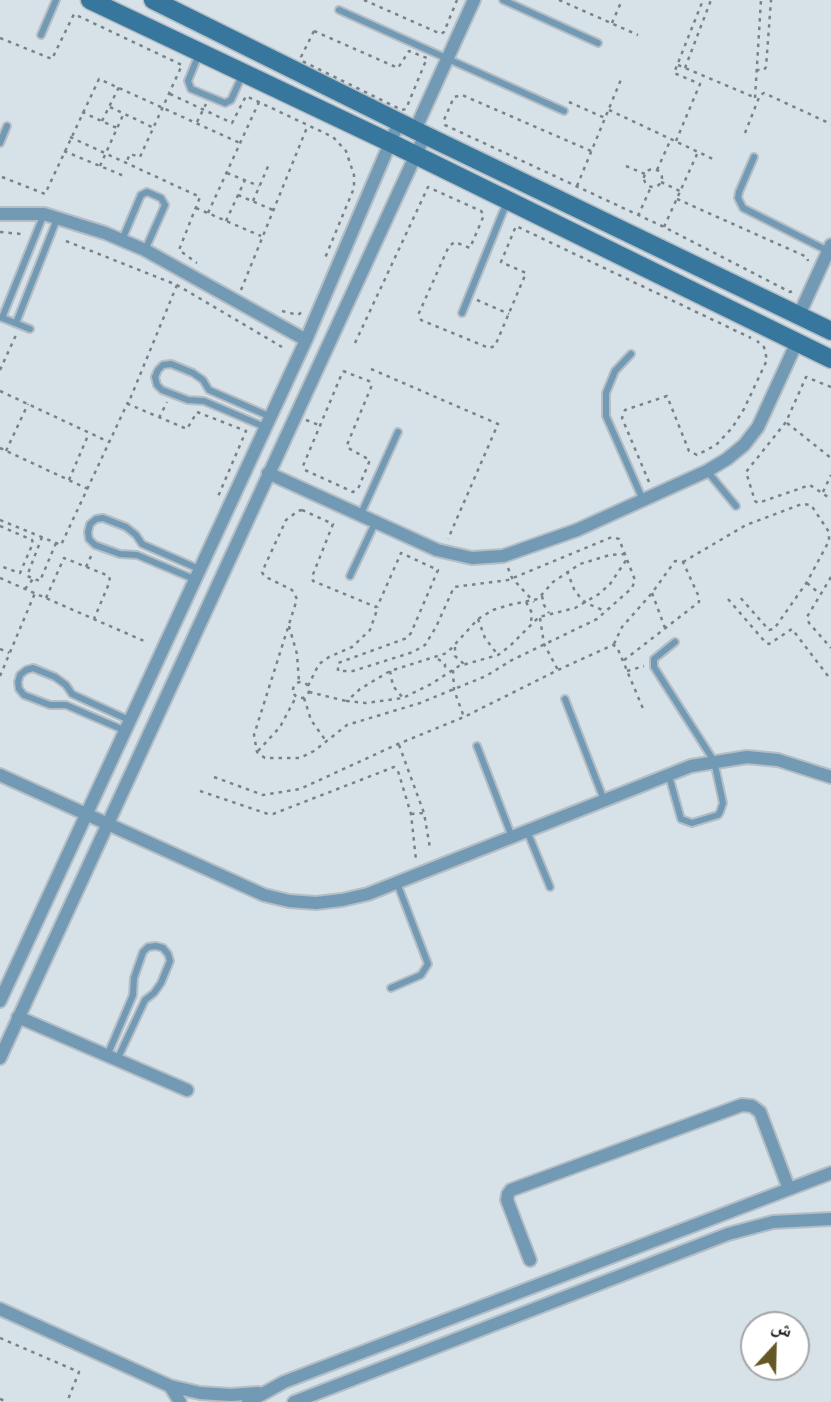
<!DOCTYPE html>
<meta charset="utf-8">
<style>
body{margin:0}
#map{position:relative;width:831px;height:1402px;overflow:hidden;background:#d6e1e8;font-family:"Varela Round","Noto Naskh Arabic",sans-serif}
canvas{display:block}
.north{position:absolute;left:740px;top:1311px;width:70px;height:70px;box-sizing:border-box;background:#fff;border:2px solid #a4a6a7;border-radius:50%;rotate:22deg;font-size:19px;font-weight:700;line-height:28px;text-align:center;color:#1c2023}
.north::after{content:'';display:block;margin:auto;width:24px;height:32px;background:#655825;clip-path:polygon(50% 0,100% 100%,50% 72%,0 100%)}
</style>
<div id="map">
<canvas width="831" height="1402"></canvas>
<div class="north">ش</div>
</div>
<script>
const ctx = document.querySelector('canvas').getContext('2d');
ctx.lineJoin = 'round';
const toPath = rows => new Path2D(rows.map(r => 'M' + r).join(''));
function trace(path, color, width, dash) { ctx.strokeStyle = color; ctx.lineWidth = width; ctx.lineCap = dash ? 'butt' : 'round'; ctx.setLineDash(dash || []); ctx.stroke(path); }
const path = toPath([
 [364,0,441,34,444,32,457,0],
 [559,0,638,35],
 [612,23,622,0],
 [314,31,398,68,409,51,427,58,406,109,402,110,302,61,301,57,314,31],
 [0,38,52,59,74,14,182,65,140,157,130,154,126,163],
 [678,65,756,98],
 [685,68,711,0],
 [756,70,764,70,766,67,771,0],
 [170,94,232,123,246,96,333,137,346,151,354,175,354,188,325,258],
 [755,98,761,0],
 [569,102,605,118],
 [110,107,154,128],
 [609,110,713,159],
 [82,112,117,128],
 [102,121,119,87],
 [197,122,206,104],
 [745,133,760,95,764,93,831,124],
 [70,137,200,197,179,250,197,263],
 [676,141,700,84,674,73,703,0],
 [64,151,124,176],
 [591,151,462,95,454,97,444,120,445,125,664,227,790,292,795,290],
 [100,166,124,113],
 [626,166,645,174],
 '644 178a9 9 0 1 1 18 0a9 9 0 1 1-18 0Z',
 [657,170,671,139],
 [227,173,259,186],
 [2,177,45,194,99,79,240,143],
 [661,182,680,191],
 [577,186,622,77],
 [238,195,273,210],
 [677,199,807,257,808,261],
 [253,201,270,162],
 [196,208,261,236],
 [208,213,259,102],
 [638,216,651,187],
 [226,221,245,180],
 [664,227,698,152],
 [0,232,21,234],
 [66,241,177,285,282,347],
 [177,285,128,404,187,429,197,412,246,431,217,499],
 [241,290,308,125],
 [477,300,509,314],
 [282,311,298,315,304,310],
 [355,343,428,187,481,211,484,215,470,248,455,242,449,246,419,313,421,320,489,348,495,346,526,273,501,262,516,226,751,338],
 [371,369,498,424,448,539],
 [0,370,16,335],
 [343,371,369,381,372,385,347,445,348,448,370,460,358,489,353,492,305,470,303,466,343,371],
 [831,387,806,377,786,422,746,472,755,501,758,503,810,485,831,499],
 [0,391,109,442],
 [159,418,167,402],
 [306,420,319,425],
 [787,423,831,458],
 [0,448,88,489],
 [6,451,28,404],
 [69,480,89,433],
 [649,482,622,418,625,410,667,396,689,451,697,455,716,445,732,428,744,409,767,360,764,347,757,341],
 [823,492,831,475],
 [302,510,333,524,312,577,313,581,376,607,378,605,401,553,438,570,411,633,407,638,338,663,338,671,353,671,413,652,425,645,436,627,454,587,508,580,612,537,619,539,635,580,632,588,597,619,512,660,486,676,420,703,347,725,314,751,300,758,265,758,257,752,254,735,297,599,292,590,264,576,262,572,286,520,298,511,302,510],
 [0,520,61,545,128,402],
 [0,526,32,540,33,543,20,573,0,566],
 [42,537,27,576,40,581,56,543],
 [625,554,610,555,580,564,553,582,538,599,509,605,493,610,478,619,447,653,390,671,360,689,347,701,366,703,403,698,431,684,459,666,498,655,510,646,539,617,575,608,599,594,610,584,627,559],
 [683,562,746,525,802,504,811,505,829,532,829,541,807,582,774,629,769,630,738,595],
 [86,567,92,554],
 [508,568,512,578,534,602],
 [567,571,574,589,579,596,586,603,605,611],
 [831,577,807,617,809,623,831,648],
 [0,578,144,641],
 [807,583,820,594],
 [25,589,33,579],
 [652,593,665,628],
 [542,596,544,605,549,613],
 [46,598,64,558,109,576,110,581,94,619],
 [728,599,766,643,769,644,792,629,831,680],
 [526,602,532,613,531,622],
 [540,618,544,644,558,670],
 [478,619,485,638,498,655],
 [289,626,297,654,299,682],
 [614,644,622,627,652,593,675,561,683,562,699,597,699,602,623,661],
 [455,647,455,656,464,664],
 [0,649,9,653],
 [438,659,445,664,445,672],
 [453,670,454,690,464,717],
 [390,671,393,686,403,698],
 [627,671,644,666],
 [0,676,35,593],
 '293 690a8 8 0 1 1 16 0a8 8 0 1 1-16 0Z',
 [308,686,319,664,329,657,352,647,370,630,378,607],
 [309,692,346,701],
 [304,698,311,720,326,741],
 [399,745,424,813,430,848],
 [258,751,280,727,296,697],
 [214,777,263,795,300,789,398,744,464,717,558,670,613,645,617,647,644,711],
 [200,791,268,814,273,814,394,767,398,771,411,814,416,860],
 [411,814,424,813],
 [0,1338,79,1372,67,1402],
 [0,1399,8,1402]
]);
const lane = toPath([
 [503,0,598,43],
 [339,10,564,111],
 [41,35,56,0],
 [199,54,188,81,191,89,225,103,231,100,242,76],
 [0,143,7,126],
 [754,157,739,192,738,198,743,208,828,251],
 [122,240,141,195,147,192,161,198,165,205,145,250],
 [462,313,507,202],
 [0,317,30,329],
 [2,318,44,214],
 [16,323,57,219],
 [631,354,615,371,606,393,606,416,643,500],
 [265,427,204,401,188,400,162,390,157,385,155,377,158,370,163,365,171,364,193,373,203,380,209,390,271,417],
 [707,471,736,506],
 [360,516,398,432],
 [350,576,375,523],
 [194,579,137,555,120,554,95,545,89,539,88,532,90,524,96,519,103,518,126,527,136,535,142,544,199,569],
 [565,699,604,800],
 [126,731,66,705,50,705,24,695,19,689,18,682,20,675,26,670,33,668,55,677,66,685,72,694,129,720],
 [477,746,512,837],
 [669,776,681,819,692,823,718,815,720,812,723,803,714,761,654,667,654,659,675,642],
 [527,831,550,887],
 [391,988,421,975,428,964,397,883],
 [107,1056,133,995,134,978,143,952,148,947,156,946,163,948,168,954,170,961,161,983,154,993,145,1000,117,1060]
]);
const street = toPath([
 [415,130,474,0],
 [0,214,44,214,105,233,145,250,306,340],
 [799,315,831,245],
 [268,473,437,550,472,558,503,556,577,530,707,471,727,459,744,445,758,427,797,342],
 [0,775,264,895,289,901,316,903,342,900,368,894,691,766,747,757,778,760,831,777],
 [0,1001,306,340,399,122],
 [18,1017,187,1090],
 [0,1058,425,135],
 [530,1260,507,1200,508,1194,511,1190,742,1105,752,1106,760,1112,789,1189],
 [0,1309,170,1386,200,1393,231,1395,258,1393],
 [170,1386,180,1402],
 [248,1402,284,1382,831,1173],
 [294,1402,728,1234,773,1222,831,1219]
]);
const secondary = toPath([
 [90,0,391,143,831,359],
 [153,0,425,135,831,331]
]);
trace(lane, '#b5bec5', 10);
trace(street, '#b5bec5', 16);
trace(secondary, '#b5bec5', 21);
trace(path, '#7b8287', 2.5, [3.5, 5]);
trace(lane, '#729ab5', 6);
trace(street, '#729ab5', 12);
trace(secondary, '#37779e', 18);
</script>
